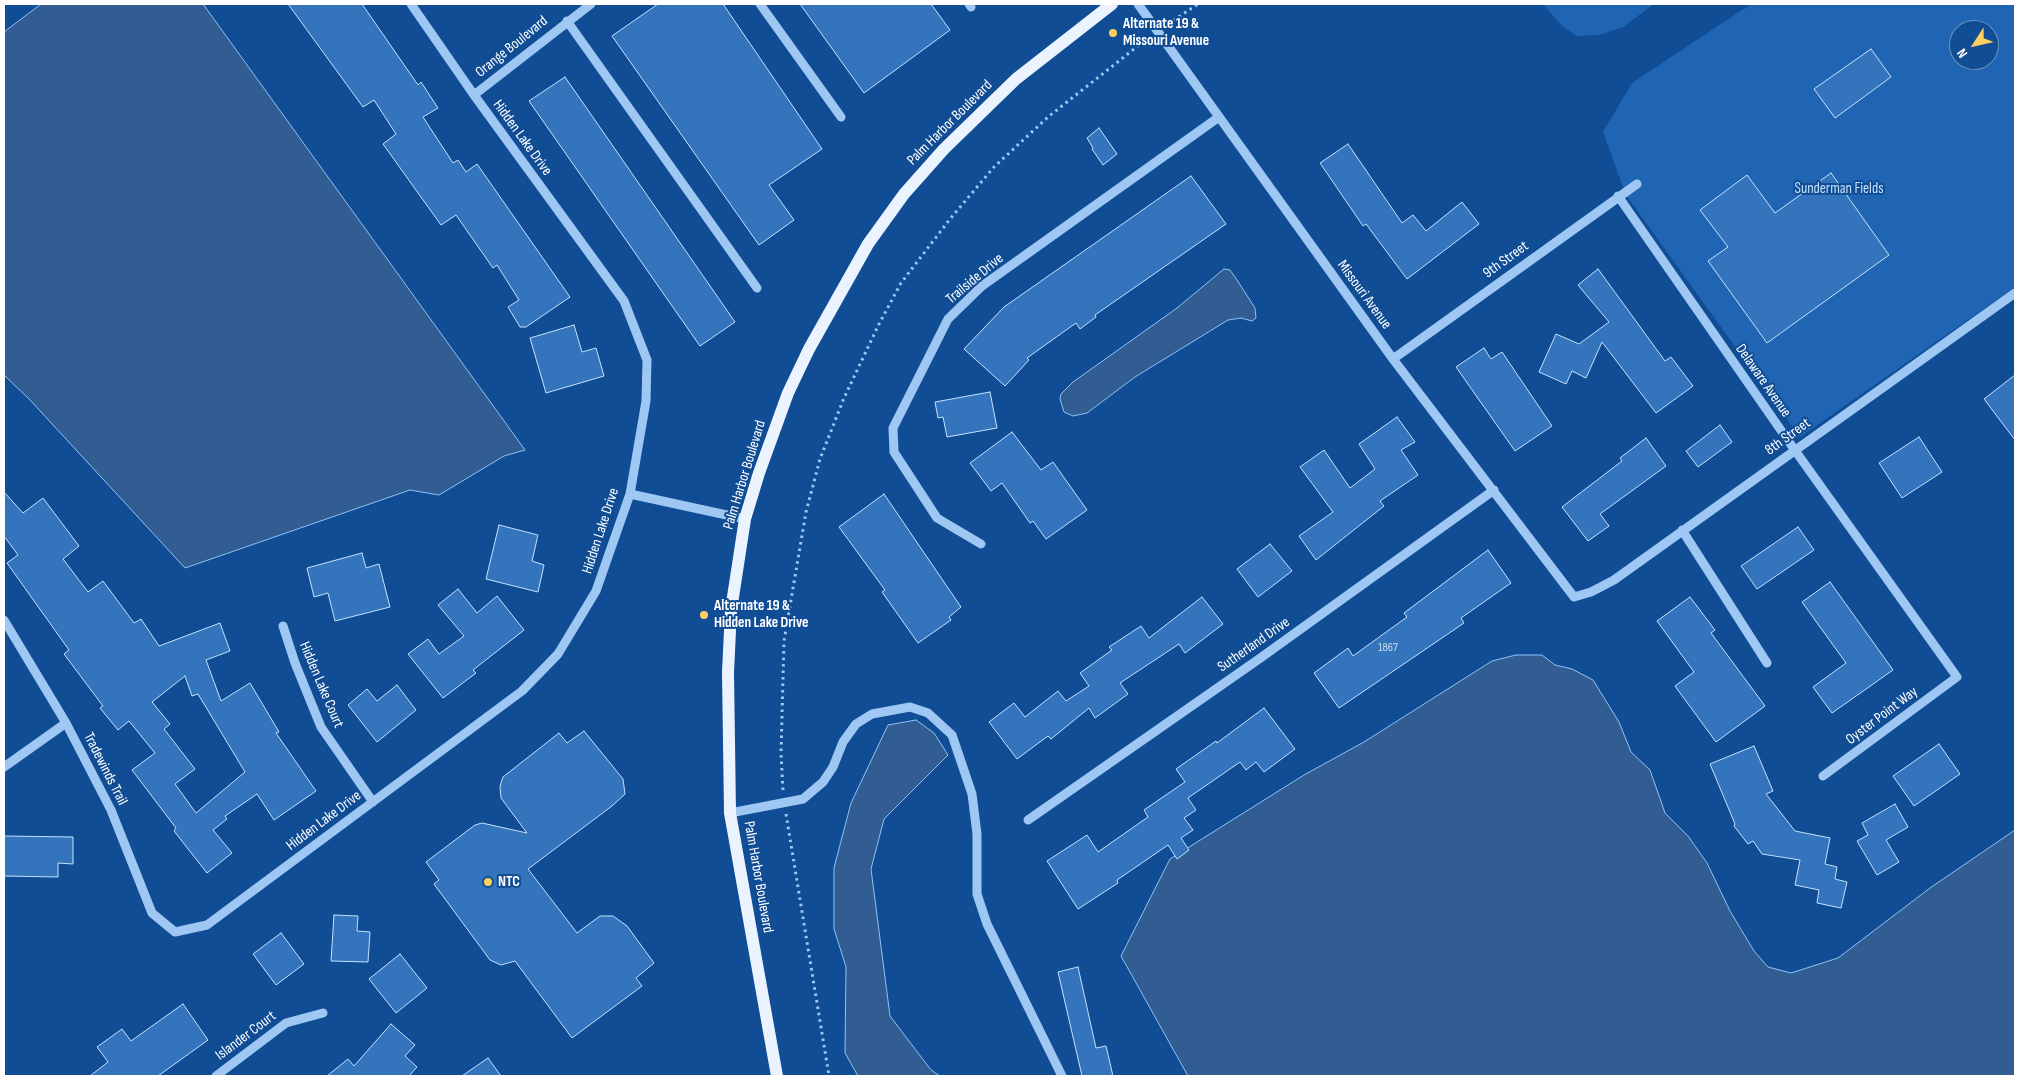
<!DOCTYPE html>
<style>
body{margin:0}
#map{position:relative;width:2019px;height:1080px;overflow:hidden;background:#104d95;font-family:"Sofia Sans Condensed",sans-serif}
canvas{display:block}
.frame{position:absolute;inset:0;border:5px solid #fff;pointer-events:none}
.north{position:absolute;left:1949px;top:20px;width:50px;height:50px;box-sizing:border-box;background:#104d95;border:1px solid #7094bf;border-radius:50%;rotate:235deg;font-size:14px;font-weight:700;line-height:20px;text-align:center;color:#fff}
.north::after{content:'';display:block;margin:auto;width:18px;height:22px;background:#ffce61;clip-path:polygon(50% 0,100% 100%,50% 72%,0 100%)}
</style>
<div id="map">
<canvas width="2019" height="1080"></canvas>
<div class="frame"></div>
<div class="north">N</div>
</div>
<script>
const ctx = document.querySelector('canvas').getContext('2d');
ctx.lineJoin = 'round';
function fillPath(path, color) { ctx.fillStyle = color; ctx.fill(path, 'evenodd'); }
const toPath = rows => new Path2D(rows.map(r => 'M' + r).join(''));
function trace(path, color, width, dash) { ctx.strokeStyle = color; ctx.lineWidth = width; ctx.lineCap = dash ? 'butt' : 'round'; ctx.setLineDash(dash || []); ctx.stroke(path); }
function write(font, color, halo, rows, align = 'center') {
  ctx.font = font + ' "Sofia Sans Condensed",sans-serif'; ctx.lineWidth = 4; ctx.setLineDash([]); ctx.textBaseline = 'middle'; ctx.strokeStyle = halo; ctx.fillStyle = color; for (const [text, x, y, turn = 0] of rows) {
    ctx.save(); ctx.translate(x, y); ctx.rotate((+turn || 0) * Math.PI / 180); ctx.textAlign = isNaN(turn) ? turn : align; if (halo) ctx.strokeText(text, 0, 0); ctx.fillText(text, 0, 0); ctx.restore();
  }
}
const green = toPath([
 [1543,4,1654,4,1623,27,1599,35,1577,36,1562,26],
 [1751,4,2015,4,2015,287,1800,437,1626,195,1603,132,1632,83],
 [1959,30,1989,30,1989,60,1959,60]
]);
const water = toPath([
 [41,4,203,4,525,450,504,456,439,495,410,490,185,568,30,400,4,375,4,32,41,4],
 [1224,269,1230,270,1237,280,1255,308,1256,318,1252,321,1241,318,1228,320,1135,377,1087,413,1073,416,1064,412,1060,399,1061,394,1073,382,1177,308,1224,269],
 [1516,655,1542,655,1555,665,1572,669,1593,680,1619,722,1631,752,1650,770,1665,813,1688,836,1707,863,1730,911,1754,951,1768,967,1791,973,1838,958,1930,888,2015,830,2015,1076,1188,1076,1121,956,1170,859,1304,775,1364,742,1492,661,1516,655],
 [916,720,934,733,948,755,884,819,871,869,890,1016,931,1070,940,1076,858,1076,845,1053,846,967,834,929,834,868,851,803,888,725,916,720]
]);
const building = toPath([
 [288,4,362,4,418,85,421,82,438,108,423,117,453,163,458,160,466,172,477,164,570,297,526,327,520,327,508,307,519,300,497,265,493,268,456,215,441,225,383,144,396,134,374,100,363,107,288,4],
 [658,4,723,4,822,149,769,185,794,220,759,245,612,36,658,4],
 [800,4,931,4,950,30,864,93,800,4],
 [1871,49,1891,77,1835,118,1814,89,1871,49],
 [565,77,735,322,700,346,529,101,565,77],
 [1099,128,1117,154,1103,165,1092,149,1093,148,1087,138,1099,128],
 [1348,144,1402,223,1413,215,1426,231,1462,202,1479,224,1407,279,1366,224,1363,226,1320,163,1348,144],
 [1831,173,1889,255,1767,343,1708,261,1728,247,1700,210,1747,175,1775,213,1831,173],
 [1191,176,1226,224,1095,315,1096,317,1080,329,1076,323,1027,358,1029,360,1005,386,964,349,1004,307,1191,176],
 [1598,269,1665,361,1671,357,1693,386,1656,413,1602,342,1586,378,1572,371,1566,384,1539,372,1556,334,1579,344,1609,322,1578,285,1598,269],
 [574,325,582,352,596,348,604,376,546,393,530,338,574,325],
 [1484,348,1491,359,1502,352,1552,426,1515,451,1456,367,1484,348],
 [2015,375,2015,440,1984,399,2015,375],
 [990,392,997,428,947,437,943,417,938,418,935,402,990,392],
 [1397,417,1415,442,1401,450,1418,475,1380,501,1384,506,1316,560,1299,536,1333,512,1300,467,1324,450,1350,488,1375,469,1359,444,1397,417],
 [1720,425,1732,442,1698,467,1686,451,1720,425],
 [1012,432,1041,470,1053,462,1087,510,1046,539,1033,521,1030,523,1002,483,991,491,970,463,1012,432],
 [1919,437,1942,472,1902,498,1879,463,1919,437],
 [1646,438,1666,466,1600,514,1609,526,1588,541,1562,507,1622,461,1620,458,1646,438],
 [4,492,23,513,43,498,79,546,63,559,88,592,103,581,134,623,141,619,159,646,220,623,230,651,206,660,221,701,250,683,279,732,276,733,316,791,274,820,257,794,225,816,227,819,213,830,232,853,207,873,174,831,176,828,132,770,155,753,129,721,118,730,100,708,103,706,64,654,69,650,7,563,18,555,4,536,4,492],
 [185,676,192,696,198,694,245,772,196,813,175,784,195,769,164,729,170,724,152,702,185,676],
 [884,494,961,607,949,617,951,620,918,643,882,592,885,590,839,527,884,494],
 [499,525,538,535,532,561,544,565,538,592,486,579,499,525],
 [1798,527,1814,550,1757,589,1741,566,1798,527],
 [1270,544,1292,571,1258,597,1237,569,1270,544],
 [1488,550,1511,583,1461,618,1464,623,1339,708,1314,673,1348,648,1353,656,1407,617,1404,613,1488,550],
 [362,553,366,568,379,564,390,607,335,621,328,593,314,597,307,568,362,553],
 [1830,582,1893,670,1832,713,1813,687,1846,663,1802,602,1830,582],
 [458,589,477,613,497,596,524,630,473,670,476,673,443,698,408,654,428,639,439,654,464,636,438,605,458,589],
 [1202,597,1223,624,1185,653,1179,644,1120,683,1128,694,1095,718,1089,708,1051,739,1048,736,1017,759,989,722,1014,703,1025,717,1058,691,1066,701,1089,686,1080,673,1112,650,1109,647,1141,626,1149,638,1202,597],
 [1690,597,1715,630,1711,633,1765,706,1716,742,1675,686,1694,672,1657,621,1690,597],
 [397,685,416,710,377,742,348,705,367,689,377,701,397,685],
 [1264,708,1295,749,1264,772,1256,762,1246,770,1240,762,1188,798,1196,810,1184,818,1193,830,1181,838,1189,850,1177,859,1168,845,1117,880,1118,883,1078,909,1047,861,1087,835,1098,852,1148,817,1144,810,1185,782,1176,769,1216,741,1217,743,1264,708],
 [584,731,623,779,625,794,612,806,528,869,577,933,600,916,613,916,627,926,654,963,636,978,642,986,572,1038,515,961,501,965,490,960,434,884,439,880,426,862,475,825,482,823,527,833,501,798,500,786,503,777,559,733,567,743,584,731],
 [1939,744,1960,774,1914,806,1893,776,1939,744],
 [1754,746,1773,791,1766,794,1795,831,1830,838,1825,864,1837,867,1835,879,1847,882,1841,908,1817,903,1819,890,1795,885,1800,860,1762,854,1753,841,1748,844,1734,826,1735,824,1710,764,1754,746],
 [1895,804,1908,827,1886,840,1899,862,1877,875,1857,841,1868,835,1862,823,1895,804],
 [4,836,73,837,73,864,58,863,58,877,4,876,4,836],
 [334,915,358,916,357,931,370,932,368,962,331,961,334,915],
 [281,933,304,964,276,985,253,954,281,933],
 [400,954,427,988,396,1013,369,979,400,954],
 [1078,967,1096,1048,1106,1046,1113,1076,1082,1076,1058,972,1078,967],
 [183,1004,208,1040,158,1076,90,1076,108,1062,97,1047,122,1029,131,1041,183,1004],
 [391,1024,415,1045,405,1056,417,1067,409,1076,327,1076,348,1059,354,1066,391,1024],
 [488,1058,501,1076,462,1076,488,1058]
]);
const path = toPath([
 [1168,24,1198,4],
 [783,790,781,753,784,641,806,512,820,459,844,398,879,324,901,283,950,219,994,167,1048,117,1148,38],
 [786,814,829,1076]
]);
const minor = toPath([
 [760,4,841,117],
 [969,4,971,7],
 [1138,4,1393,359,1574,597,1591,592,1614,580,2015,293],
 [567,21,757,288],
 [474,95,591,4],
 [1618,196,1794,449,1957,677,1823,776],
 [1393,359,1637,184],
 [630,494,745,519],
 [1682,530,1767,663],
 [981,544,937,518,894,452,893,428,948,319,982,286,1219,117],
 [4,620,66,723,111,810,152,913,175,932,207,925,522,691,558,654,596,591,630,494,646,401,647,360,624,301,474,95,411,4],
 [283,626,295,663,321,727,373,802],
 [4,767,66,723],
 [730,813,803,799,823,782,833,767,843,742,856,724,872,714,910,707,928,713,952,735,972,794,977,834,977,894,987,924,1062,1076],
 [1028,820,1259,659,1494,490],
 [216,1076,286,1023,323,1013]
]);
const major = toPath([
 [777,1076,730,813,728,672,731,610,745,519,759,473,788,393,809,349,868,244,904,194,944,149,1016,79,1112,4]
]);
const markers = [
 [1113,33,5,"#ffce61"],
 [704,615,5,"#ffce61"],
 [488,882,5,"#ffce61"]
];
const numberNames = [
 ["1867",1388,648]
];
const poiNames = [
 ["Alternate 19 &",1123,24],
 ["Missouri Avenue",1123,41],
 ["Alternate 19 &",714,606],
 ["Hidden Lake Drive",714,623],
 ["NTC",498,882]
];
const streetNames = [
 ["Orange Boulevard",512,47,-39],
 ["Palm Harbor Boulevard",950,123,-45],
 ["Hidden Lake Drive",522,138,54],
 ["9th Street",1506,260,-36],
 ["Trailside Drive",975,279,-40],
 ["Missouri Avenue",1364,295,54],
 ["Delaware Avenue",1763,381,55],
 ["8th Street",1788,437,-36],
 ["Palm Harbor Boulevard",745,475,-73],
 ["Hidden Lake Drive",601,531,-72],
 ["Sutherland Drive",1254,645,-35],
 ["Hidden Lake Court",321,685,67],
 ["Oyster Point Way",1882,716,-37],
 ["Tradewinds Trail",105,769,63],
 ["Hidden Lake Drive",324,821,-37],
 ["Palm Harbor Boulevard",758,877,80],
 ["Islander Court",246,1036,-37]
];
const parkNames = [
 ["Sunderman Fields",1839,189]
];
fillPath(green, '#1f65b3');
fillPath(water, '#315d92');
trace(water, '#90c2f7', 1);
fillPath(building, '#3474bc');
trace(building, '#c6e1fe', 1);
trace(path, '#9fc7f4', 3, [2.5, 4]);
trace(minor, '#9fc7f4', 9);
trace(major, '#ebf3ff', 12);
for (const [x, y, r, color] of markers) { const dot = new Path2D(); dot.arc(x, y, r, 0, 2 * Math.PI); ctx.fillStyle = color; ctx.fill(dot); trace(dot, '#104d95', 2); }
write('12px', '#ccdcee', null, numberNames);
write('bold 15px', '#fff', '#104d95', poiNames, 'left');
write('15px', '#fff', '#104d95', streetNames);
write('15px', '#c6e1fe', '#104d95', parkNames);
</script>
